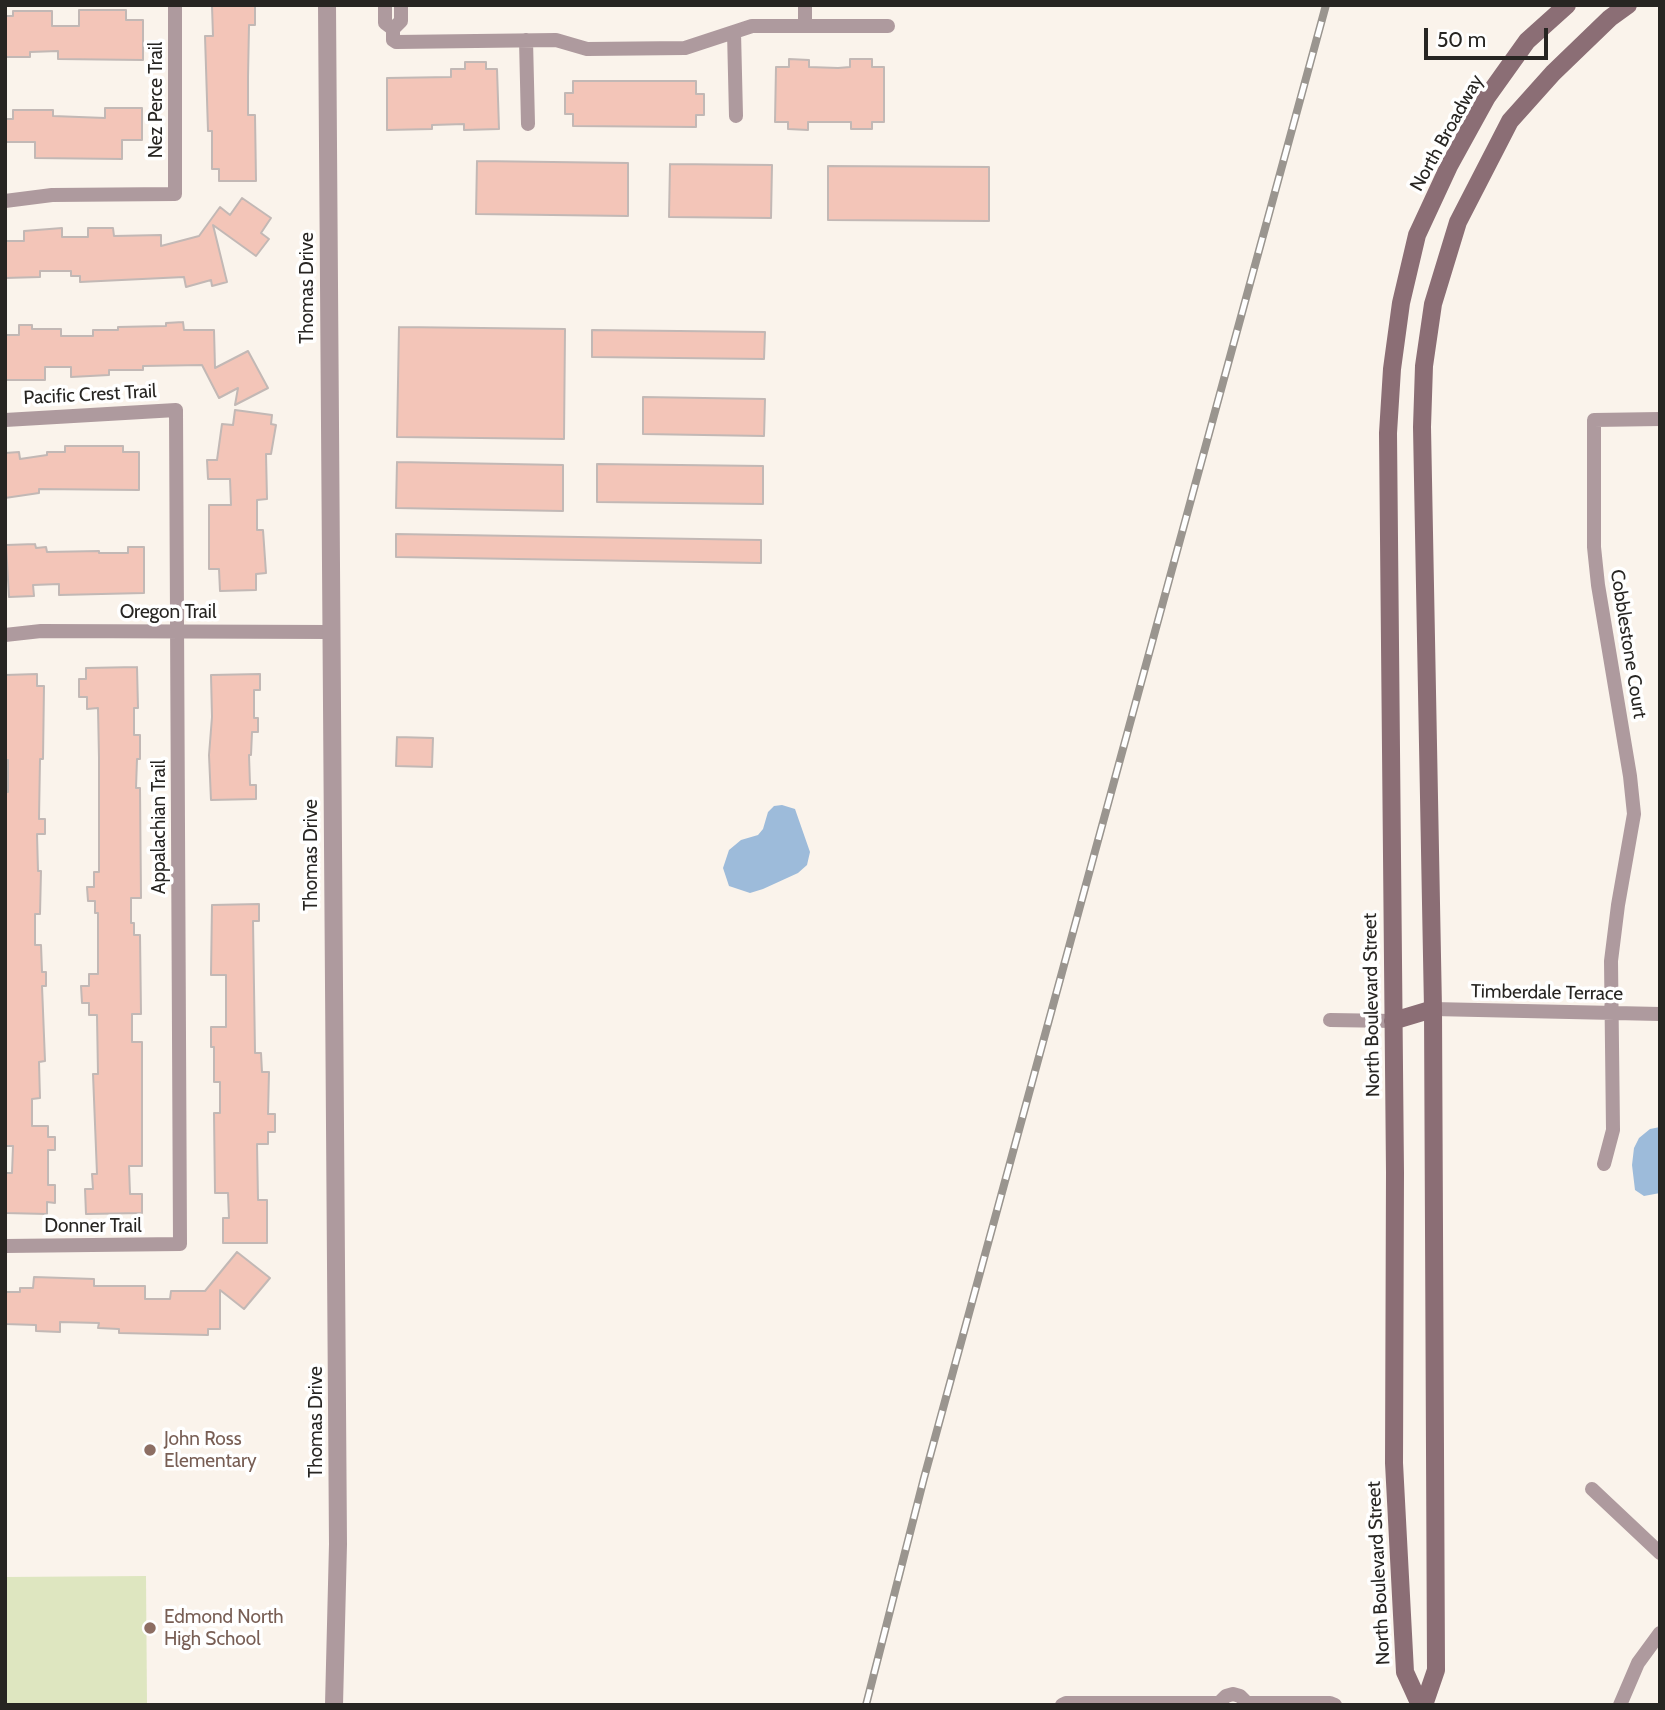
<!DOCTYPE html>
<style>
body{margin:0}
#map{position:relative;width:1665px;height:1710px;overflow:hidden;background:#faf3eb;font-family:Cabin,sans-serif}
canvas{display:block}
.frame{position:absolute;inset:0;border:7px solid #272522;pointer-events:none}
.scale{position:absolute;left:1424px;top:28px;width:124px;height:32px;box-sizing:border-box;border:4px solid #272522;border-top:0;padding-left:9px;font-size:21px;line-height:24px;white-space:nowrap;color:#272522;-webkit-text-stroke:5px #fff;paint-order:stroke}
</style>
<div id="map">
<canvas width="1665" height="1710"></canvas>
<div class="frame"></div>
<div class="scale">50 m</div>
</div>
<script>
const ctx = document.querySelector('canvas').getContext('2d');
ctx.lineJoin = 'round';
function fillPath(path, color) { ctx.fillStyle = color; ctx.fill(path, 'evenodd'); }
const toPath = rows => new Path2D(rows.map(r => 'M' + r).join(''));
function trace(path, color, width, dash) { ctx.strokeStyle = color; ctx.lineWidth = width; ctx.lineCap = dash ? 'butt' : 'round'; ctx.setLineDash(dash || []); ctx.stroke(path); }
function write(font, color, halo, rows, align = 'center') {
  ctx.font = font + ' Cabin,sans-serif'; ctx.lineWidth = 7; ctx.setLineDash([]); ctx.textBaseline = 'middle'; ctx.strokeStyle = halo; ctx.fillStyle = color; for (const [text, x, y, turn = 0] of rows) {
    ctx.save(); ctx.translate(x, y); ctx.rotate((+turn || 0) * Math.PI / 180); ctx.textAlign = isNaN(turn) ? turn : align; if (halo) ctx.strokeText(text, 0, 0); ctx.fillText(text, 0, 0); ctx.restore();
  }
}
const green = toPath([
 [146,1576,147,1705,5,1705,5,1577]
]);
const water = toPath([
 [782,805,795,809,810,852,807,865,798,873,763,889,750,893,729,886,723,868,729,850,741,840,758,835,763,829,768,812,774,806],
 [1660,1127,1660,1193,1644,1196,1635,1190,1632,1165,1634,1148,1639,1138,1650,1129]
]);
const building = toPath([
 [221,5,255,5,255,25,249,25,248,77,248,115,255,115,256,181,219,181,219,169,212,169,212,131,208,131,205,36,213,36,212,6,221,5],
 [79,10,126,10,126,20,143,20,143,60,58,59,58,51,30,52,30,57,5,57,5,16,13,16,13,11,52,11,52,26,79,26,79,10],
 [789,59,809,60,809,67,838,68,850,67,850,59,872,59,872,67,884,67,884,122,872,122,872,129,851,129,851,122,808,122,808,130,788,129,788,122,775,122,776,67,789,67,789,59],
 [465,62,486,62,486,69,497,69,499,129,464,130,464,124,432,125,432,129,387,130,387,78,451,77,451,69,465,69,465,62],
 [573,81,696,81,696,94,704,94,704,115,696,115,696,127,573,126,573,114,565,114,565,93,573,93,573,81],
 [105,108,142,108,142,140,122,140,122,159,35,158,35,142,5,142,5,119,13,119,13,110,53,110,53,116,105,118,105,108],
 [477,161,628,163,628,216,476,214,477,161],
 [670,164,772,165,771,218,669,217,670,164],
 [828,166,989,167,989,221,828,220,828,166],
 [242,198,271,218,261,233,269,239,256,256,213,225,227,282,212,286,211,280,186,287,184,277,80,282,80,276,71,276,71,271,40,271,40,277,5,278,5,241,24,241,24,231,62,228,62,237,88,237,88,228,113,228,114,236,161,235,161,246,199,236,220,207,230,215,242,198],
 [183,322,184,330,214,330,215,368,248,351,268,388,235,405,238,388,219,398,202,365,143,366,143,370,109,370,109,375,71,377,71,367,45,367,45,380,5,380,5,335,19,335,19,325,32,325,32,329,61,329,61,336,93,336,93,330,118,330,118,327,166,326,166,323,183,322],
 [399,327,565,329,564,439,397,437,399,327],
 [592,330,765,332,764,359,592,357,592,330],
 [643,397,765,399,764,436,643,434,643,397],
 [235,410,272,415,271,424,276,425,271,454,266,454,267,499,257,500,257,530,263,530,266,573,256,574,256,590,220,591,219,569,209,569,209,505,231,505,230,479,208,479,207,460,217,460,222,424,233,425,235,410],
 [65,446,123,446,123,452,139,452,139,490,39,489,39,493,5,498,5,453,19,452,20,459,47,455,47,452,65,452,65,446],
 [397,462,563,465,563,511,396,508,397,462],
 [597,464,763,466,763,504,597,502,597,464],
 [396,534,761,540,761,563,396,557,396,534],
 [35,544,36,548,46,547,47,552,99,551,99,553,128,553,128,547,144,547,144,593,59,595,59,584,33,585,34,596,9,597,6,545,35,544],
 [137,667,138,708,134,708,134,735,140,735,140,759,137,759,136,788,140,788,141,898,131,898,131,923,134,923,134,935,140,935,141,1014,132,1014,132,1042,142,1042,142,1166,129,1166,130,1194,142,1194,142,1213,86,1214,85,1189,93,1189,92,1174,97,1174,93,1074,98,1074,97,1015,89,1015,89,1003,82,1003,81,986,89,986,89,974,98,974,98,913,95,913,95,901,88,901,87,887,94,887,94,872,99,872,99,758,98,708,87,709,87,697,79,697,79,679,86,679,86,668,137,667],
 [37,674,37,686,44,686,43,759,40,759,39,819,45,819,45,834,37,834,38,871,41,871,40,914,35,914,35,945,41,945,42,972,46,972,46,986,42,986,45,1061,39,1062,40,1098,32,1099,32,1126,48,1126,48,1137,55,1137,55,1150,48,1150,48,1185,55,1185,55,1203,47,1202,47,1214,5,1213,5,1173,12,1173,13,1146,5,1146,5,792,8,792,8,760,5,760,5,675,37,674],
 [260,674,260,690,254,690,254,718,258,718,258,732,252,732,251,755,249,755,250,785,256,785,256,799,211,800,209,755,212,717,211,675,260,674],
 [397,737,433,738,432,767,396,766,397,737],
 [259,904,259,921,253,921,255,1053,261,1053,262,1072,269,1072,268,1114,275,1114,275,1132,268,1132,268,1144,257,1144,258,1200,267,1200,267,1243,223,1243,223,1218,229,1218,228,1193,215,1193,214,1113,220,1113,220,1082,214,1082,214,1047,211,1047,211,1027,226,1027,226,975,211,975,212,905,259,904],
 [237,1252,270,1278,244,1309,220,1290,220,1329,208,1329,208,1335,119,1333,119,1329,98,1328,99,1323,60,1322,60,1332,36,1331,36,1325,5,1324,5,1292,20,1292,20,1288,33,1288,34,1277,94,1279,94,1286,145,1286,145,1299,170,1299,171,1291,205,1291,237,1252]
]);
const minor = toPath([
 [385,5,385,23,393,29,401,21,401,5],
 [805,5,805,26],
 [393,29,393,40,396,42,556,40,587,49,685,48,752,26,888,26],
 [734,32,736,116],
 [526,40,528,124],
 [5,201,52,195,175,194,175,5],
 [5,420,176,410,180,1244,5,1246],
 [5,635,41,631,330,632],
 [1433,1009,1660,1014],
 [1330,1020,1393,1021],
 [1604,1164,1613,1130,1611,961,1618,905,1634,814,1630,776,1598,585,1594,547,1594,420,1660,419],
 [1592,1489,1660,1553],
 [1247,1703,1330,1703,1335,1705],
 [1062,1705,1066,1703,1219,1703],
 [1217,1705,1226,1696,1233,1694,1240,1696,1249,1705],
 [1620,1705,1638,1663,1660,1633]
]);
const tertiary = toPath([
 [327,5,338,1544,334,1705]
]);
const secondary = toPath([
 [1393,1021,1433,1009],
 [1420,1705,1405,1672,1394,1463,1395,1172,1388,433,1392,369,1401,303,1417,235,1449,166,1487,97,1527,41,1567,5],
 [1424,1705,1436,1670,1433,1009,1422,427,1424,366,1433,304,1458,222,1510,121,1553,73,1610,18,1628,5]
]);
const rail = toPath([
 [866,1705,924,1478,1326,5]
]);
const markers = [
 [150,1450,7,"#8d6e63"],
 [150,1628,7,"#8d6e63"]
];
const streetNames = [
 ["Nez Perce Trail",156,100,-90],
 ["North Broadway",1447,133,-61],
 ["Thomas Drive",307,288,-90],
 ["Pacific Crest Trail",90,395,-3],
 ["Oregon Trail",168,612],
 ["Cobblestone Court",1628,644,81],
 ["Appalachian Trail",159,827,-90],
 ["Thomas Drive",311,855,-90],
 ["Timberdale Terrace",1547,993,1],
 ["North Boulevard Street",1372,1005,-91],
 ["Donner Trail",93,1226],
 ["Thomas Drive",316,1422,-90],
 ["North Boulevard Street",1379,1573,-93]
];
const educationNames = [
 ["John Ross",164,1439],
 ["Elementary",164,1461],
 ["Edmond North",164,1617],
 ["High School",164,1639]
];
fillPath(green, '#dee6c0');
fillPath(water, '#9dbbda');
fillPath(building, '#f3c5b8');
trace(building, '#c2b8b5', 2);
trace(minor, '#ae9a9e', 14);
trace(tertiary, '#ae9a9e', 18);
trace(secondary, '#8b6e75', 18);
trace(rail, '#9a958f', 8);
trace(rail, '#fff', 5, [16]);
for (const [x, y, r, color] of markers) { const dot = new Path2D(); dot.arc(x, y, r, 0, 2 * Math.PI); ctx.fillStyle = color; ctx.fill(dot); trace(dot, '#fff', 2.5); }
write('19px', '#272522', '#fff', streetNames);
write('19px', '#785e54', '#fff', educationNames, 'left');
</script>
